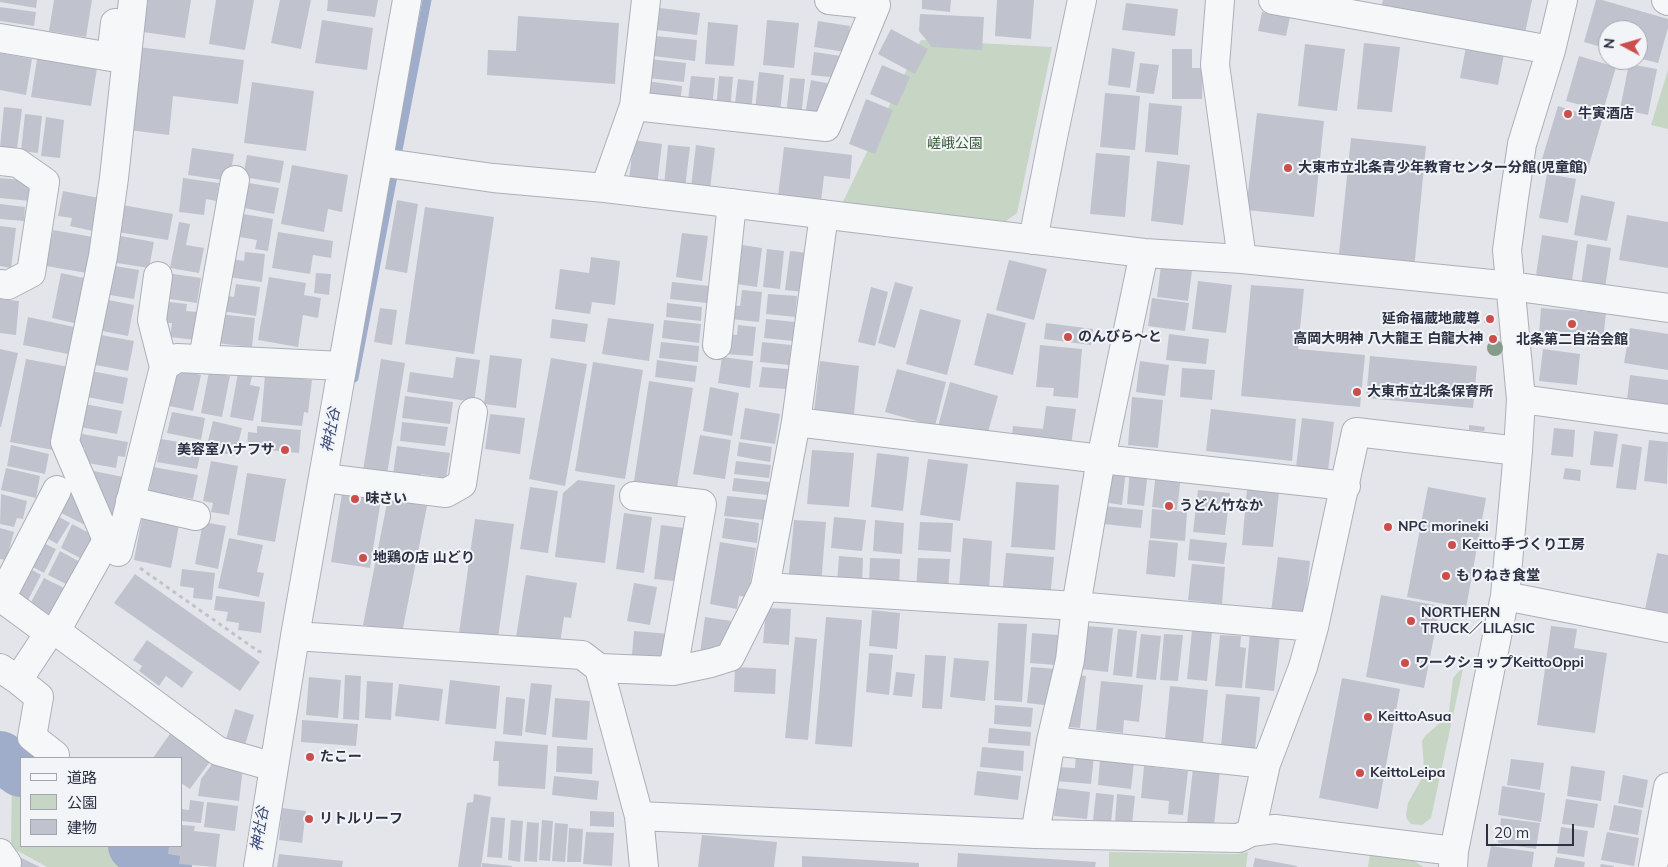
<!DOCTYPE html>
<meta charset="utf-8">
<style>
body{margin:0}
#map{position:relative;width:1668px;height:867px;overflow:hidden;background:#e3e5eb;font-family:Mulish,"Noto Sans JP",sans-serif}
canvas{display:block}
.legend{position:absolute;left:20px;top:757px;width:162px;height:90px;box-sizing:border-box;background:#f3f4f8;border:1px solid #a3a6b0;margin:0;padding:6px 9px;list-style:none;font-size:15px;color:#2b3043}
.legend li{display:flex;align-items:center;gap:10px;height:25px}
.legend b{width:25px;border:1px solid #a3a6b0}
.north{position:absolute;left:1598px;top:20px;width:50px;height:50px;box-sizing:border-box;background:#f3f4f8;border:1px solid #a3a6b0;border-radius:50%;rotate:276deg;font-size:14px;font-weight:700;line-height:20px;text-align:center;color:#2b3043}
.north::after{content:'';display:block;margin:auto;width:18px;height:22px;background:#cc4e4c;clip-path:polygon(50% 0,100% 100%,50% 72%,0 100%)}
.scale{position:absolute;left:1486px;top:824px;width:88px;height:22px;box-sizing:border-box;border:2px solid #2b3043;border-top:0;padding-left:6px;font-size:15px;line-height:18px;white-space:nowrap;color:#2b3043;-webkit-text-stroke:4px #f3f4f8;paint-order:stroke}
</style>
<div id="map">
<canvas width="1668" height="867"></canvas>
<ul class="legend">
<li><b style="height:6px;background:#f6f7f9"></b>道路</li>
<li><b style="height:14px;background:#c6d5c4"></b>公園</li>
<li><b style="height:14px;background:#c0c3ce"></b>建物</li>
</ul>
<div class="north">N</div>
<div class="scale">20 m</div>
</div>
<script>
const ctx = document.querySelector('canvas').getContext('2d');
ctx.lineJoin = 'round';
function fillPath(path, color) { ctx.fillStyle = color; ctx.fill(path, 'evenodd'); }
const toPath = rows => new Path2D(rows.map(r => 'M' + r).join(''));
function trace(path, color, width, dash) { ctx.strokeStyle = color; ctx.lineWidth = width; ctx.lineCap = dash ? 'butt' : 'round'; ctx.setLineDash(dash || []); ctx.stroke(path); }
function write(font, color, halo, rows, align = 'center') {
  ctx.font = font + ' Mulish,"Noto Sans JP",sans-serif'; ctx.lineWidth = 4; ctx.setLineDash([]); ctx.textBaseline = 'middle'; ctx.strokeStyle = halo; ctx.fillStyle = color; for (const [text, x, y, turn = 0] of rows) {
    ctx.save(); ctx.translate(x, y); ctx.rotate((+turn || 0) * Math.PI / 180); ctx.textAlign = isNaN(turn) ? turn : align; if (halo) ctx.strokeText(text, 0, 0); ctx.fillText(text, 0, 0); ctx.restore();
  }
}
const green = toPath([
 [921,40,1052,47,1017,213,1003,223,839,210],
 [1668,70,1668,129,1651,125],
 [1461,669,1463,669,1431,818,1422,825,1411,824,1407,819,1406,814,1408,803,1422,778,1424,769,1422,741,1425,736,1442,721,1449,711,1453,678],
 [12,775,21,782,21,846,111,846,141,867,47,867,11,847],
 [1109,852,1237,854,1248,852,1246,867,1109,867],
 [1370,854,1413,860,1423,867,1368,867]
]);
const stream = toPath([
 [354,378,427,0]
]);
const river = toPath([
 [0,757,21,771],
 [134,846,166,867]
]);
const building = toPath([
 [0,0,37,0,36,8,0,2],
 [54,0,92,0,86,37,49,31],
 [148,0,191,0,185,38,143,32],
 [216,0,254,0,245,50,209,44],
 [280,0,311,0,301,49,271,43],
 [328,0,378,0,375,17,327,11],
 [922,0,951,0,950,12,922,9],
 [997,0,1034,0,1031,39,995,36],
 [1383,0,1532,0,1524,38,1381,8],
 [1596,0,1602,0,1668,19,1668,28,1658,63,1638,58,1638,30,1608,30,1608,49,1584,42],
 [1126,3,1178,9,1175,36,1122,30],
 [0,7,36,12,34,26,0,21],
 [660,8,700,13,697,35,657,30],
 [1262,12,1290,17,1286,36,1258,31],
 [920,14,984,17,982,50,932,47,919,31],
 [518,16,619,23,615,84,487,75,488,50,516,51],
 [322,20,373,28,367,70,315,63],
 [767,20,799,23,794,68,763,65],
 [818,21,850,26,845,52,814,47],
 [708,22,738,25,734,66,705,64],
 [891,29,928,49,915,74,878,54],
 [655,36,697,40,695,61,653,56],
 [1364,43,1400,47,1392,112,1357,109],
 [1305,44,1345,49,1337,111,1298,106],
 [138,47,244,60,238,104,173,96,169,135,129,130],
 [1466,47,1504,54,1498,85,1460,78],
 [1112,48,1135,52,1130,88,1108,85],
 [1172,49,1192,49,1192,68,1203,68,1202,99,1172,99],
 [814,52,841,56,839,78,811,75],
 [0,53,32,59,26,95,0,90],
 [1579,56,1616,67,1603,111,1566,101],
 [37,59,97,68,91,106,31,97],
 [650,59,686,63,684,82,648,78],
 [1140,63,1159,65,1154,94,1136,92],
 [1629,64,1657,69,1648,115,1620,109],
 [882,65,910,77,897,106,870,94],
 [759,72,784,75,780,113,755,111],
 [691,76,715,78,712,110,687,108],
 [719,76,733,77,730,111,716,110],
 [790,78,805,79,801,118,786,116],
 [738,79,754,81,751,112,734,111],
 [811,80,831,84,825,123,804,120],
 [647,81,682,86,680,105,645,100],
 [252,82,314,91,306,151,244,143],
 [1105,93,1140,96,1135,150,1100,147],
 [866,99,893,110,875,154,849,144],
 [1149,103,1182,106,1178,155,1145,152],
 [1558,106,1602,120,1587,172,1542,159],
 [4,107,22,109,17,149,0,147],
 [1257,113,1324,121,1314,217,1246,210],
 [25,114,42,116,38,153,21,151],
 [46,117,64,120,60,158,41,156],
 [1351,138,1426,146,1414,270,1338,263],
 [633,140,662,144,657,186,629,183],
 [668,145,690,147,685,188,664,185],
 [696,145,715,148,710,189,691,187],
 [784,147,852,155,850,179,824,176,820,210,777,204],
 [192,148,234,154,229,181,188,175],
 [1096,153,1130,156,1125,217,1090,214],
 [247,155,284,161,280,183,243,177],
 [1157,161,1190,165,1183,225,1151,221],
 [292,165,348,175,342,212,328,209,324,232,281,224],
 [1547,174,1576,179,1568,223,1539,218],
 [0,178,32,181,30,201,0,198],
 [183,178,219,183,216,201,206,199,204,215,179,212],
 [249,183,279,188,274,214,244,208],
 [63,191,99,198,93,231,70,226,72,218,58,216],
 [1581,195,1615,202,1607,241,1574,235],
 [397,200,418,204,407,273,385,269],
 [0,204,25,207,24,221,0,219],
 [122,205,173,214,168,240,117,232],
 [425,207,494,217,474,354,405,344],
 [237,213,273,219,268,251,255,249,257,240,234,236],
 [1627,215,1668,222,1668,268,1619,260],
 [179,222,190,224,186,245,204,248,199,273,170,268],
 [0,226,16,228,11,268,0,266],
 [53,230,93,237,87,273,46,266],
 [278,232,333,241,331,258,313,255,310,274,272,268],
 [682,233,708,236,702,281,676,277],
 [115,235,154,242,149,268,110,262],
 [1542,235,1578,241,1571,287,1535,282],
 [1587,244,1611,248,1605,288,1581,285],
 [742,245,762,248,757,287,737,284],
 [767,249,784,251,780,289,763,287],
 [790,251,809,253,804,292,785,290],
 [245,252,265,254,262,282,229,277,231,259,244,261],
 [591,257,620,261,615,305,592,302,590,314,555,309,560,269,589,273],
 [1009,260,1047,269,1034,320,996,310],
 [109,265,139,270,134,299,104,294],
 [1161,266,1192,271,1188,301,1157,297],
 [61,273,88,279,78,324,52,318],
 [167,273,201,278,197,303,163,298],
 [316,273,331,274,329,295,314,293],
 [269,277,306,283,304,295,321,298,318,318,303,315,298,347,258,340],
 [1198,281,1232,285,1226,333,1192,329],
 [672,282,709,286,707,303,670,299],
 [895,282,913,287,895,348,878,343],
 [236,284,260,287,256,316,221,311,223,295,234,297],
 [1251,285,1304,289,1298,349,1365,355,1360,407,1241,396],
 [871,287,888,292,875,346,858,342],
 [742,290,762,292,759,322,730,319,732,305,740,306],
 [768,294,797,296,795,317,766,314],
 [1152,298,1189,303,1185,331,1148,326],
 [0,299,19,301,16,335,0,333],
 [103,299,134,305,128,336,97,330],
 [161,301,187,304,186,311,198,312,195,340,170,337,172,323,166,323],
 [667,303,702,307,701,321,666,317],
 [380,308,397,310,392,345,374,342],
 [1541,308,1606,313,1603,341,1539,335],
 [920,309,961,320,947,375,906,364],
 [987,313,1026,323,1013,375,974,365],
 [219,314,255,318,252,347,216,343],
 [1485,314,1495,315,1494,324,1484,323],
 [28,317,74,327,68,354,23,345],
 [608,318,654,324,649,361,602,354],
 [552,319,588,324,585,342,550,338],
 [766,319,795,322,793,341,764,338],
 [664,320,701,324,699,343,662,338],
 [1046,323,1093,329,1091,345,1044,339],
 [738,325,756,327,753,356,725,354,727,334,737,335],
 [1630,328,1668,334,1668,370,1624,363],
 [95,334,134,341,128,371,90,364],
 [1169,334,1209,339,1206,364,1166,360],
 [1490,334,1498,334,1497,344,1489,343],
 [661,342,699,346,698,362,659,358],
 [762,342,791,345,789,365,760,362],
 [1040,345,1082,349,1078,398,1053,396,1054,388,1036,387],
 [0,349,18,353,1,427,0,427],
 [1543,349,1580,354,1577,385,1539,381],
 [490,355,522,359,516,408,484,404],
 [1370,356,1477,366,1473,408,1366,398],
 [456,357,480,360,474,402,407,392,410,372,453,378],
 [722,357,753,361,750,388,718,383],
 [551,358,587,364,565,486,529,479],
 [26,359,69,367,53,450,10,442],
 [381,359,405,363,386,480,362,477],
 [657,360,697,366,695,382,655,377],
 [820,361,859,366,853,423,813,419],
 [1140,361,1169,365,1165,396,1136,392],
 [593,362,643,370,625,479,575,471],
 [762,367,788,369,786,389,759,387],
 [1182,368,1215,370,1212,400,1180,397],
 [897,369,946,382,935,426,885,412],
 [86,370,128,378,123,404,82,396],
 [177,370,201,375,193,411,169,406],
 [209,372,230,376,222,417,201,413],
 [238,373,252,376,250,385,260,387,253,421,230,417],
 [265,375,312,380,308,413,304,412,302,426,261,422],
 [1630,375,1668,380,1668,414,1626,408],
 [649,381,693,388,676,494,633,488],
 [950,382,998,396,985,443,937,430],
 [710,387,739,393,732,436,703,431],
 [405,396,453,402,450,424,402,418],
 [1132,397,1163,400,1158,448,1128,445],
 [79,403,122,411,117,434,75,426],
 [1046,406,1076,409,1070,453,1011,445,1013,426,1043,429],
 [745,408,780,414,775,444,740,439],
 [1211,409,1296,419,1292,461,1206,451],
 [172,412,205,418,201,440,167,433],
 [490,414,525,418,520,454,485,449],
 [1302,418,1334,422,1328,471,1296,467],
 [213,421,242,428,235,456,206,449],
 [402,422,448,427,445,446,400,441],
 [1469,425,1485,427,1484,431,1469,430],
 [257,426,301,430,299,453,247,448,248,432,257,433],
 [1554,428,1575,430,1573,457,1551,455],
 [1594,431,1618,434,1613,467,1590,465],
 [82,434,128,442,125,457,118,456,116,468,82,462,85,448,79,447],
 [700,435,731,440,725,479,693,474],
 [161,439,202,446,197,469,157,462],
 [1649,440,1668,442,1667,484,1644,481],
 [739,442,772,447,770,462,737,456],
 [1622,444,1642,447,1636,490,1616,488],
 [11,445,49,454,45,474,7,466],
 [397,446,450,453,446,478,421,474,420,484,392,481],
 [812,450,854,453,849,507,807,504],
 [877,453,909,457,903,511,871,507],
 [928,459,968,464,960,521,920,515],
 [211,461,238,466,229,515,211,512,213,503,203,501],
 [736,461,771,465,769,478,734,474],
 [153,467,198,475,193,499,149,491],
 [1112,467,1126,469,1122,505,1109,503],
 [6,468,40,476,36,498,1,490],
 [1565,468,1581,470,1580,481,1563,479],
 [1130,469,1148,471,1144,506,1127,504],
 [89,470,123,477,115,519,103,516],
 [247,473,286,479,275,542,237,535],
 [1156,473,1181,476,1177,510,1152,507],
 [734,478,769,482,768,495,732,491],
 [578,480,615,485,605,563,555,557,563,493],
 [64,482,75,487,88,517,85,525,51,508],
 [1016,482,1059,485,1055,550,1011,547],
 [343,487,382,493,370,568,331,562],
 [530,487,558,491,548,553,520,549],
 [1428,487,1486,498,1466,608,1407,597],
 [1247,489,1279,492,1273,547,1242,545],
 [1198,490,1230,493,1225,535,1193,532],
 [1,494,27,501,23,519,17,518,14,527,0,524],
 [727,496,766,500,764,520,724,516],
 [388,498,427,506,402,633,363,625],
 [1104,506,1143,510,1141,528,1103,524],
 [1152,509,1187,512,1185,541,1150,538],
 [52,513,70,523,57,544,40,534],
 [624,513,652,517,644,573,616,569],
 [834,517,866,520,862,551,831,548],
 [142,518,179,525,171,568,134,560],
 [725,518,759,523,757,543,722,538],
 [475,519,514,524,497,645,458,640],
 [794,520,826,522,821,586,788,584],
 [875,520,904,523,902,554,873,551],
 [203,522,226,526,218,569,195,564],
 [920,522,953,523,951,552,918,550],
 [72,524,93,535,82,559,61,548],
 [661,525,692,529,685,582,654,579],
 [0,528,14,532,6,560,0,559],
 [229,538,263,545,257,572,264,573,259,597,218,588],
 [963,538,992,541,989,590,959,588],
 [1190,539,1227,543,1224,564,1188,560],
 [37,540,56,549,44,573,27,564],
 [1149,540,1178,543,1175,577,1146,574],
 [720,542,756,548,748,597,739,596,737,609,710,604],
 [60,551,80,562,68,585,48,575],
 [1006,553,1054,557,1050,599,1002,595],
 [1657,553,1668,555,1668,619,1644,614],
 [839,556,863,558,862,585,837,584],
 [1278,557,1310,561,1307,589,1313,590,1310,617,1271,612],
 [870,558,900,559,899,591,869,590],
 [918,558,950,559,948,592,916,591],
 [1192,564,1225,567,1222,604,1188,600],
 [25,566,41,575,27,602,11,593],
 [182,569,215,573,212,600,193,598,194,588,180,586],
 [135,574,260,662,240,691,114,603],
 [526,575,577,583,571,618,564,617,559,650,515,643],
 [44,578,66,589,51,615,30,604],
 [634,583,657,587,650,625,627,621],
 [1381,595,1440,606,1424,688,1366,677],
 [216,596,265,602,261,633,238,630,239,623,226,621,228,612,214,610],
 [766,608,791,609,789,645,763,643],
 [872,610,900,613,897,649,869,646],
 [705,617,731,621,726,657,700,653],
 [826,617,862,620,852,747,815,744],
 [998,623,1027,624,1022,702,994,700],
 [1086,626,1113,628,1108,672,1081,669],
 [1551,626,1577,629,1574,648,1607,653,1595,733,1537,725],
 [1118,629,1137,631,1132,677,1113,675],
 [1192,630,1212,632,1207,681,1187,679],
 [634,631,670,634,667,669,631,666],
 [1250,632,1280,635,1274,691,1245,688],
 [1032,633,1058,635,1056,665,1030,663],
 [1141,634,1161,636,1156,680,1136,678],
 [1164,634,1183,635,1178,681,1160,680],
 [1220,635,1241,636,1240,647,1246,648,1242,688,1215,686],
 [795,637,817,639,808,740,785,738],
 [147,640,193,672,182,688,166,676,159,686,139,671,142,666,133,660],
 [869,653,893,655,889,695,866,692],
 [925,655,946,656,942,709,922,708],
 [954,658,989,661,985,701,950,697],
 [735,667,776,669,775,694,734,692],
 [1031,667,1056,669,1053,706,1027,703],
 [896,672,915,674,912,697,893,695],
 [345,675,361,676,359,720,343,719],
 [1074,675,1086,676,1080,728,1069,727],
 [309,677,341,680,338,718,306,715],
 [1342,678,1400,689,1378,809,1319,798],
 [450,680,500,686,496,729,445,724],
 [367,681,393,683,391,720,365,718],
 [1101,681,1143,685,1139,722,1124,720,1123,733,1096,730],
 [531,683,552,685,546,735,525,732],
 [399,684,443,689,439,721,395,716],
 [1170,686,1208,690,1203,742,1165,739],
 [1226,694,1260,697,1255,749,1221,746],
 [506,697,525,699,522,736,503,734],
 [555,698,590,701,587,740,552,737],
 [995,705,1033,708,1031,727,994,724],
 [235,709,254,715,245,745,226,739],
 [302,720,358,724,356,746,301,742],
 [989,728,1031,732,1030,746,988,743],
 [172,731,212,759,190,789,181,783,181,758,153,758],
 [495,741,548,745,545,789,498,786,499,761,493,761],
 [557,746,593,748,592,774,556,772],
 [982,747,1024,751,1023,771,980,767],
 [1076,754,1094,756,1091,784,1056,781,1057,767,1075,768],
 [1100,759,1134,762,1131,789,1098,785],
 [1511,759,1544,763,1540,790,1507,785],
 [212,764,243,768,239,801,198,796,201,779],
 [1144,766,1188,771,1183,815,1168,814,1169,801,1141,798],
 [1571,766,1605,771,1601,801,1567,796],
 [1193,768,1220,771,1214,825,1187,823],
 [977,771,1021,776,1018,800,974,795],
 [1623,775,1648,780,1643,808,1618,803],
 [554,776,599,781,597,800,552,795],
 [1502,786,1545,793,1541,822,1498,815],
 [1057,788,1090,792,1087,819,1054,816],
 [1096,793,1114,795,1111,822,1093,820],
 [474,794,491,797,481,867,458,867,467,803,473,802],
 [1117,794,1135,796,1132,824,1115,822],
 [1566,799,1598,804,1594,828,1562,824],
 [190,800,204,802,201,823,181,821,181,809,189,810],
 [207,802,238,806,235,831,204,827],
 [1614,805,1642,810,1638,835,1609,830],
 [282,808,306,811,302,843,279,840],
 [590,811,614,812,614,827,590,826],
 [491,817,505,818,502,858,487,857],
 [1501,818,1540,823,1536,849,1498,843],
 [511,820,523,821,520,862,508,860],
 [542,820,553,821,550,861,539,860],
 [527,822,539,823,537,862,524,861],
 [555,823,568,824,565,862,552,861],
 [181,825,195,826,194,831,220,834,216,867,179,864,180,856,168,854,169,846,181,846],
 [1561,827,1588,831,1584,857,1557,853],
 [569,828,583,829,581,862,567,862],
 [586,832,614,833,612,866,583,864],
 [1607,832,1639,838,1634,866,1601,860],
 [702,835,777,842,774,867,698,867],
 [1491,846,1534,852,1532,867,1487,867],
 [958,853,1096,862,1095,867,957,867],
 [13,854,40,867,12,867],
 [279,854,343,861,342,867,277,867],
 [802,856,919,863,919,867,802,867],
 [1556,857,1585,862,1584,867,1554,867],
 [1255,858,1297,866,1297,867,1253,867],
 [482,863,512,866,512,867,482,867],
 [1601,864,1614,866,1614,867,1600,867]
]);
const path = toPath([
 [140,568,258,651,264,653]
]);
const minor = toPath([
 [1220,0,1215,65,1242,259],
 [1273,0,1551,50],
 [1666,0,1668,1],
 [0,38,111,57,115,23],
 [634,106,826,127,876,5,829,0],
 [0,161,18,163,45,182,31,273,8,285,0,284],
 [379,162,493,178,605,188,1144,253,1242,259,1511,286,1668,308],
 [605,188,634,106,646,0],
 [1033,240,1053,137,1082,0],
 [158,276,152,320,164,367],
 [717,345,732,203],
 [203,359,235,180],
 [1521,399,1668,419],
 [796,422,1101,459,1346,486],
 [324,478,446,493,462,484,473,412],
 [634,496,702,504,673,671],
 [130,501,196,516],
 [118,552,164,367,177,358,342,366],
 [765,587,1076,606,1314,627],
 [1505,596,1668,628],
 [0,597,49,633],
 [1,598,57,490],
 [56,631,218,751,274,767],
 [295,636,582,655,599,668,639,816,644,867],
 [0,668,18,680,39,697,32,737,55,755],
 [599,668,673,671,711,663,730,657,765,587,796,422,824,214],
 [18,680,49,633,56,631,107,540,65,442,103,256,114,178,133,0],
 [1051,741,1266,764],
 [639,816,1035,834,1239,838,1251,832,1275,829,1454,851],
 [1251,832,1266,764,1303,667,1314,627,1356,432,1518,451],
 [1035,834,1051,741,1070,660,1076,606,1101,459,1144,253],
 [0,853,7,863,6,867],
 [258,867,295,636,407,0],
 [1453,867,1454,851,1505,596,1518,451,1521,399,1507,250,1514,198,1522,144,1551,50,1563,0],
 [1653,867,1668,787]
]);
const trees = [
 [1495,348]
];
const markers = [
 [1568,114,5,"#cc4e4c"],
 [1288,168,5,"#cc4e4c"],
 [1490,319,5,"#cc4e4c"],
 [1572,324,5,"#cc4e4c"],
 [1068,337,5,"#cc4e4c"],
 [1493,339,5,"#cc4e4c"],
 [1357,392,5,"#cc4e4c"],
 [285,450,5,"#cc4e4c"],
 [355,499,5,"#cc4e4c"],
 [1169,506,5,"#cc4e4c"],
 [1388,527,5,"#cc4e4c"],
 [1452,545,5,"#cc4e4c"],
 [363,558,5,"#cc4e4c"],
 [1446,576,5,"#cc4e4c"],
 [1411,621,5,"#cc4e4c"],
 [1405,663,5,"#cc4e4c"],
 [1368,717,5,"#cc4e4c"],
 [310,757,5,"#cc4e4c"],
 [1360,773,5,"#cc4e4c"],
 [309,819,5,"#cc4e4c"]
];
const poiNames = [
 ["牛寅酒店",1578,114],
 ["大東市立北条青少年教育センター分館(児童館)",1298,168],
 ["延命福蔵地蔵尊",1480,319,"right"],
 ["のんびら～と",1078,337],
 ["高岡大明神 八大龍王 白龍大神",1483,339,"right"],
 ["北条第二自治会館",1572,340,"center"],
 ["大東市立北条保育所",1367,392],
 ["美容室ハナフサ",275,450,"right"],
 ["味さい",365,499],
 ["うどん竹なか",1179,506],
 ["NPC morineki",1398,527],
 ["Keitto手づくり工房",1462,545],
 ["地鶏の店 山どり",373,558],
 ["もりねき食堂",1456,576],
 ["NORTHERN",1421,613],
 ["TRUCK／LILASIC",1421,629],
 ["ワークショップKeittoOppi",1415,663],
 ["KeittoAsua",1378,717],
 ["たこー",320,757],
 ["KeittoLeipa",1370,773],
 ["リトルリーフ",319,819]
];
const parkNames = [
 ["嵯峨公園",955,144]
];
const waterNames = [
 ["神社谷",331,430,-79],
 ["神社谷",260,829,-81]
];
fillPath(green, '#c6d5c4');
trace(stream, '#9fadca', 9);
trace(river, '#9fadca', 52);
fillPath(building, '#c0c3ce');
trace(minor, '#acafb9', 30);
trace(path, '#c1c3ca', 3, [4, 4]);
trace(minor, '#f6f7f9', 28);
ctx.fillStyle = '#869b89';
for (const [x, y] of trees) { ctx.beginPath(); ctx.arc(x, y, 8, 0, 2 * Math.PI); ctx.fill(); }
for (const [x, y, r, color] of markers) { const dot = new Path2D(); dot.arc(x, y, r, 0, 2 * Math.PI); ctx.fillStyle = color; ctx.fill(dot); trace(dot, '#f3f4f8', 2); }
write('bold 14px', '#2b3043', '#f3f4f8', poiNames, 'left');
write('14px', '#395e39', '#f3f4f8', parkNames);
write('italic 15px', '#364876', '#f3f4f8', waterNames);
</script>
